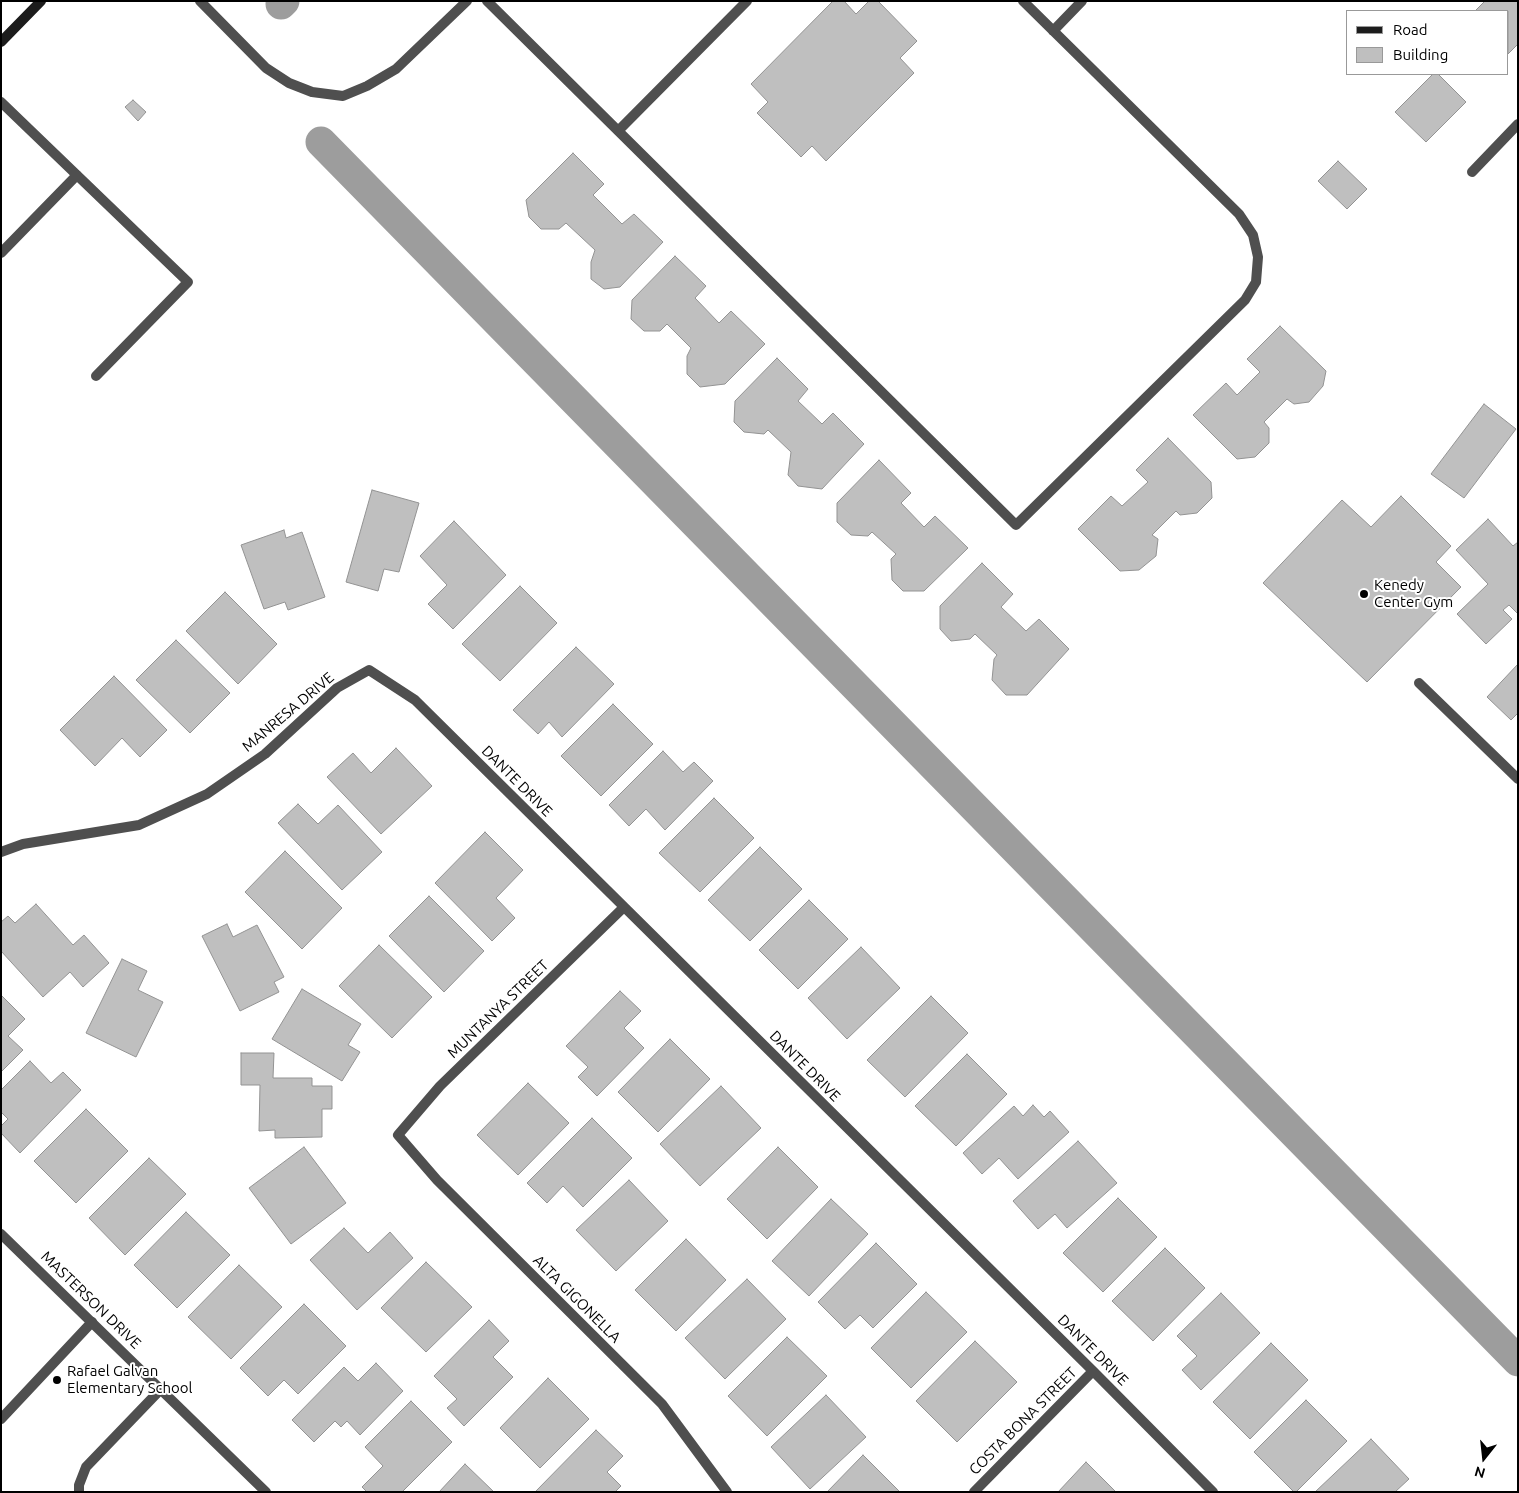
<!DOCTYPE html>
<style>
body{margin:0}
#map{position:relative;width:1519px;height:1493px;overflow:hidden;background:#fff;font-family:Ubuntu,sans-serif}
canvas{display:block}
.frame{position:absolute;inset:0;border:2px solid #000;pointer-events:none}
.legend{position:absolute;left:1346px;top:10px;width:162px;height:65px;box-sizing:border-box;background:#fff;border:1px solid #999;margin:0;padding:6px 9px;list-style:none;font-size:15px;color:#000}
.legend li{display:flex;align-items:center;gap:10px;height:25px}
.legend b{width:25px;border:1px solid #999}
.north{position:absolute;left:1459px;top:1433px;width:50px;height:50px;-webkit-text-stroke:4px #fff;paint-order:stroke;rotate:196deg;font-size:14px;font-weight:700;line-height:20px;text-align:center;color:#000}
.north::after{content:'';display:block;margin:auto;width:18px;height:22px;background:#000;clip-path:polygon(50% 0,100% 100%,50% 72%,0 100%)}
</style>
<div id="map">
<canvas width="1519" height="1493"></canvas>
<div class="frame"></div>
<ul class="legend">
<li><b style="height:6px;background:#1c1c1c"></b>Road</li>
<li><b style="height:14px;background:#bfbfbf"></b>Building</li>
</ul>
<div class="north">N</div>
</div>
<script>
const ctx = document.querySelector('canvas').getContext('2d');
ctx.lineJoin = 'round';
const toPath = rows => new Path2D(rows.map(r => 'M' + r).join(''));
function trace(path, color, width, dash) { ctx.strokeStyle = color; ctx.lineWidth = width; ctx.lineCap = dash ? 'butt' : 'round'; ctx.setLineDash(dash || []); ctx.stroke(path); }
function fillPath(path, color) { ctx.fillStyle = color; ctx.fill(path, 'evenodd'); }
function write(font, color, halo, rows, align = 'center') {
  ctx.font = font + ' Ubuntu,sans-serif'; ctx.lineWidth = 4; ctx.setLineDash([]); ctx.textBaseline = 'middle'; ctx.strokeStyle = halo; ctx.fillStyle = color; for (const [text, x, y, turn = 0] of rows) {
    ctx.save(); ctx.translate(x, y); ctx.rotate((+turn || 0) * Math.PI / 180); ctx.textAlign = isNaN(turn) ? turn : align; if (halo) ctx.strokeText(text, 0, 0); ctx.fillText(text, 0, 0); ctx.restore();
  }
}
const canal = toPath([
 [281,4,284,1],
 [321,142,1518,1361]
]);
const building = toPath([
 [833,1,844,1,856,14,869,1,878,1,917,41,900,58,914,73,826,161,812,146,801,157,757,113,768,102,751,84,833,1],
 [1485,1,1518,1,1518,44,1508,54,1508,11,1475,11,1485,1],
 [1433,74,1438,74,1466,102,1426,142,1395,112,1433,74],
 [133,100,146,112,138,121,125,107,133,100],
 [573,153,604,184,593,195,622,224,634,214,663,242,620,287,604,289,591,279,591,262,595,250,566,223,559,229,541,229,529,217,526,200,573,153],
 [1338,161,1367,189,1347,209,1318,181,1338,161],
 [675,256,706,286,695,298,719,323,731,311,765,344,725,384,700,387,687,374,687,356,691,348,667,324,660,331,644,331,631,319,632,300,675,256],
 [1280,326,1326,371,1323,386,1309,402,1294,404,1287,399,1264,422,1269,428,1269,443,1255,457,1237,459,1193,415,1226,383,1237,395,1260,372,1247,359,1280,326],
 [777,358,808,389,798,401,822,424,833,413,864,444,822,489,798,486,788,475,791,452,768,430,764,434,744,432,734,422,735,401,777,358],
 [1484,404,1516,429,1464,498,1431,474,1484,404],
 [1168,438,1211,482,1212,498,1197,513,1180,515,1176,511,1152,535,1158,539,1156,556,1139,570,1120,571,1078,529,1111,496,1122,506,1148,482,1136,470,1168,438],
 [879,460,911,493,901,503,924,527,935,516,968,548,924,591,903,591,892,580,891,559,896,554,872,532,868,536,851,535,837,522,837,503,879,460],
 [372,490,419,503,399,572,384,569,378,591,346,582,372,490],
 [1401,496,1451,546,1436,562,1461,587,1367,682,1263,583,1342,500,1371,527,1401,496],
 [1488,519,1513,546,1518,542,1518,614,1509,605,1503,610,1512,619,1486,644,1457,614,1488,584,1456,550,1488,519],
 [454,521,506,575,453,629,428,604,447,585,420,556,454,521],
 [284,530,286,538,302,532,325,597,288,610,285,602,264,609,241,545,284,530],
 [982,563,1013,594,1001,607,1026,631,1039,619,1069,649,1027,695,1006,695,992,680,994,659,997,655,975,634,970,639,951,641,940,629,940,606,982,563],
 [520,586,557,623,500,681,462,644,520,586],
 [225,592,277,644,238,684,186,631,225,592],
 [176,640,230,693,190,733,136,680,176,640],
 [576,647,614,684,562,737,549,722,538,734,513,710,576,647],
 [1518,664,1518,713,1511,720,1487,697,1518,664],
 [114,676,167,730,140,757,122,738,95,766,60,730,114,676],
 [613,704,653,744,601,796,561,756,613,704],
 [396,748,432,786,381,834,327,777,353,753,371,773,396,748],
 [663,751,683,772,694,762,713,781,665,830,646,809,629,826,609,805,663,751],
 [714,798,754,838,700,892,659,853,714,798],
 [298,804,318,824,338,805,382,852,342,890,278,823,298,804],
 [485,832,523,870,496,898,515,918,492,941,435,883,485,832],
 [760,847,802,889,750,941,708,900,760,847],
 [285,851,342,908,302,949,245,892,285,851],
 [429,896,484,951,444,992,389,936,429,896],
 [809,900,848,939,798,989,759,950,809,900],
 [36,904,73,945,84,935,109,963,83,987,70,972,43,997,1,951,1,922,8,916,15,923,36,904],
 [227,924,233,937,257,925,284,977,274,982,279,992,240,1011,202,936,227,924],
 [379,945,432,997,392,1038,339,986,379,945],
 [861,947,900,988,847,1039,808,998,861,947],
 [122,959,147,971,138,990,163,1002,136,1057,86,1033,122,959],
 [302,989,361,1024,348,1045,360,1052,342,1081,272,1039,302,989],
 [620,991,641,1011,624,1028,644,1048,597,1096,578,1077,588,1067,566,1046,620,991],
 [1,995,25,1019,8,1036,23,1050,1,1072,1,995],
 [931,996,968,1033,905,1097,867,1060,931,996],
 [670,1039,710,1079,658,1132,618,1092,670,1039],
 [241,1053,274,1053,273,1078,312,1078,312,1086,332,1086,332,1109,322,1109,322,1137,275,1138,275,1130,259,1131,260,1085,241,1085,241,1053],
 [967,1054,1007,1094,956,1146,915,1106,967,1054],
 [30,1061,51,1083,63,1072,81,1090,20,1153,1,1133,1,1126,8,1119,1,1112,1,1090,30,1061],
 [528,1083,569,1123,518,1175,477,1135,528,1083],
 [721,1086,761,1128,700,1186,660,1144,721,1086],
 [1033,1105,1044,1117,1050,1111,1069,1132,1018,1179,999,1158,982,1174,963,1153,1014,1106,1023,1116,1033,1105],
 [86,1109,128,1151,76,1203,34,1161,86,1109],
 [592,1118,632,1158,583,1207,563,1186,547,1203,527,1183,592,1118],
 [1078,1141,1117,1183,1067,1228,1055,1214,1038,1229,1013,1201,1078,1141],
 [304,1147,346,1203,291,1244,249,1188,304,1147],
 [778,1147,818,1187,767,1239,727,1199,778,1147],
 [149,1158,186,1194,125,1255,89,1218,149,1158],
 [629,1180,668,1221,616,1271,576,1230,629,1180],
 [1118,1198,1157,1237,1103,1292,1063,1253,1118,1198],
 [831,1199,868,1234,809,1296,772,1261,831,1199],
 [186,1212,230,1255,177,1308,134,1265,186,1212],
 [344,1228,368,1253,390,1232,413,1258,357,1310,310,1260,344,1228],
 [686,1239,726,1280,676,1331,635,1290,686,1239],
 [876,1243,917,1284,873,1328,860,1315,845,1329,818,1302,876,1243],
 [1165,1248,1205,1288,1153,1341,1112,1301,1165,1248],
 [426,1262,472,1307,426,1352,381,1308,426,1262],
 [239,1265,282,1307,231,1359,188,1317,239,1265],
 [747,1279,786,1319,725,1379,685,1338,747,1279],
 [926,1292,967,1332,911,1388,871,1348,926,1292],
 [1221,1293,1260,1333,1201,1390,1182,1370,1197,1356,1177,1336,1221,1293],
 [304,1304,346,1346,298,1394,284,1380,268,1396,240,1368,304,1304],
 [489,1320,509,1341,493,1357,513,1377,464,1426,447,1408,457,1399,434,1376,489,1320],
 [787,1337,827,1376,767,1436,728,1396,787,1337],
 [975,1341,1017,1382,957,1442,916,1401,975,1341],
 [1271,1343,1308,1380,1250,1439,1213,1402,1271,1343],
 [376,1363,403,1391,360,1435,347,1421,341,1427,335,1421,314,1442,292,1420,344,1367,358,1381,376,1363],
 [548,1378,589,1419,540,1468,500,1428,548,1378],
 [826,1395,866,1437,810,1489,771,1447,826,1395],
 [1306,1400,1347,1441,1296,1492,1294,1492,1254,1452,1306,1400],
 [411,1401,452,1442,402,1492,367,1492,362,1487,383,1466,365,1447,411,1401],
 [596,1430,623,1456,607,1472,621,1486,615,1492,535,1492,596,1430],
 [1371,1439,1409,1479,1395,1492,1315,1492,1371,1439],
 [863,1455,900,1492,827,1492,863,1455],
 [1086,1462,1116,1492,1058,1492,1086,1462],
 [465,1464,494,1492,439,1492,465,1464]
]);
const service = toPath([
 [200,1,266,68,289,83,312,92,343,96,367,86,396,69,467,1],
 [487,1,1016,525,1245,300,1256,282,1258,257,1253,235,1239,214,1023,1],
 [1053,31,1082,1],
 [1,102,188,282,96,376],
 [619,130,747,1],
 [1472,172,1518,124],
 [1,253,77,175],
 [1419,683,1518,779],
 [1,1419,92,1322],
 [79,1492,79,1485,86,1467,161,1389]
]);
const minor = toPath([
 [1,852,23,844,139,825,207,794,265,754,337,688,369,670,415,700,1093,1371,1213,1492],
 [623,908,440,1086,398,1135,437,1180,662,1404,727,1492],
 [1,1234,266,1492],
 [974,1492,1093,1371]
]);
const secondary = toPath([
 [1,42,41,1]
]);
const markers = [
 [1364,594,5,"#000"],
 [57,1380,5,"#000"]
];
const poiNames = [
 ["Kenedy",1374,585],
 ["Center Gym",1374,602],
 ["Rafael Galvan",67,1371],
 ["Elementary School",67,1388]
];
const streetNames = [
 ["MANRESA DRIVE",288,712,-40],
 ["DANTE DRIVE",517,781,45],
 ["MUNTANYA STREET",498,1009,-44],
 ["DANTE DRIVE",805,1066,45],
 ["ALTA GIGONELLA",577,1299,45],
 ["MASTERSON DRIVE",91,1300,44],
 ["DANTE DRIVE",1093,1350,45],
 ["COSTA BONA STREET",1023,1421,-45]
];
trace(canal, '#9d9d9d', 31);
fillPath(building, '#bfbfbf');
trace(building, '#939393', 1);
trace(service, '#4f4f4f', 10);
trace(minor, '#4f4f4f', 10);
trace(secondary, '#1c1c1c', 10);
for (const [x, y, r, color] of markers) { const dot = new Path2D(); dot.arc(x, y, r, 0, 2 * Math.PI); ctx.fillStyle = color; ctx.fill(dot); trace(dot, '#fff', 2); }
write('15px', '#000', '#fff', poiNames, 'left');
write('15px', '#000', '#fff', streetNames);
</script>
